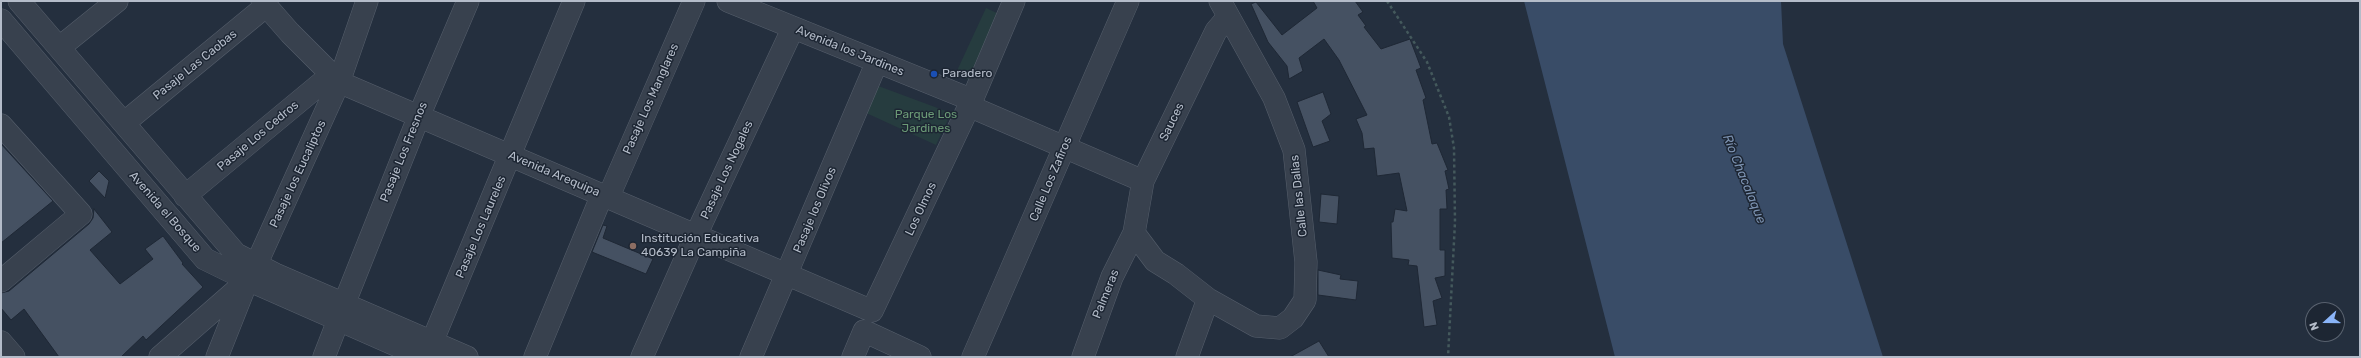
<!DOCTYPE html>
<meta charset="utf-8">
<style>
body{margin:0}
#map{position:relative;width:2361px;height:358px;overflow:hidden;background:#242f3e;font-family:Rubik,sans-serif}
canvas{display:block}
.frame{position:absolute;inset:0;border:2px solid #b4bcc9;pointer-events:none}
.north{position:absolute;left:2305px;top:302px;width:40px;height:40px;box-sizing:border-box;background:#1d2633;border:1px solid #59626f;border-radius:50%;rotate:249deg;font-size:11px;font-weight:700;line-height:16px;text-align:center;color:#b4bcc9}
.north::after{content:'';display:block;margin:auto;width:14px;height:18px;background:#8ab4f8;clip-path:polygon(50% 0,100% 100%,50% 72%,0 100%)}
</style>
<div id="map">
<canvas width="2361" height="358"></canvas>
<div class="frame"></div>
<div class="north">N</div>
</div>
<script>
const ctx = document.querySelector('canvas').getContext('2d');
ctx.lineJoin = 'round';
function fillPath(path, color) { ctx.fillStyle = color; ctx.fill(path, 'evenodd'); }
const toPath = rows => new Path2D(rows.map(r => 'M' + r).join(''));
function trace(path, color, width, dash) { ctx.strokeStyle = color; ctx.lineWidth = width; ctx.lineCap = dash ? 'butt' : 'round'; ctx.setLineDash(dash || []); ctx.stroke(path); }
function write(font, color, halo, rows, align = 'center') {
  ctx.font = font + ' Rubik,sans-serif'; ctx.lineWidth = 3; ctx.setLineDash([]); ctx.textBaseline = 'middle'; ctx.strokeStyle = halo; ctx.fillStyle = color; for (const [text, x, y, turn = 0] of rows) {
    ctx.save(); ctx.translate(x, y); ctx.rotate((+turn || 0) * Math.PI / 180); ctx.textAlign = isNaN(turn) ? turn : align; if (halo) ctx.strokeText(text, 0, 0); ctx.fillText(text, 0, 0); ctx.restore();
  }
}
const green = toPath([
 [986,8,1001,15,970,80,955,75],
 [873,84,951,113,936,145,864,112]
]);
const water = toPath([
 [1524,1,1781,1,1783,44,1883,357,1615,357]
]);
const building = toPath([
 [1313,1,1355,1,1363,12,1358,15,1366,26,1364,27,1381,49,1410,39,1421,68,1416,70,1426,98,1423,100,1432,144,1437,143,1448,170,1445,171,1449,189,1446,190,1447,209,1440,209,1440,250,1445,250,1445,276,1435,278,1442,298,1433,301,1437,325,1424,327,1417,266,1408,265,1409,260,1392,258,1391,222,1393,222,1395,209,1407,211,1399,173,1377,176,1374,148,1364,149,1362,133,1356,119,1367,115,1339,60,1324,39,1299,58,1303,71,1289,79,1287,66,1268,42,1251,4,1256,2,1282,35,1317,8,1313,1],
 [1323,92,1331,114,1322,121,1330,141,1313,147,1297,102,1323,92],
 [1,144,53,201,1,243,1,144],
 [99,171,109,181,105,198,89,181,99,171],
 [1321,194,1339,196,1337,224,1319,222,1321,194],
 [94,209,112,232,90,250,120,284,153,259,145,249,163,236,183,263,182,264,203,287,146,340,143,336,121,357,59,357,24,309,11,320,1,308,1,293,9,291,89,224,93,218,94,209],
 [603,225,607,226,603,238,653,259,646,274,592,252,603,225],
 [1318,270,1341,275,1340,279,1358,281,1356,300,1318,295,1318,270],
 [1319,341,1329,357,1290,357,1319,341]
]);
const path = toPath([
 [1387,1,1427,62,1449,117,1454,148,1455,222,1448,357]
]);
const minor = toPath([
 [19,1,236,254,275,274,467,357],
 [262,1,290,33,339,82,872,311,972,100,1014,1],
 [728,1,972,100],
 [1,20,205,259,248,280,423,357],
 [60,47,117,1],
 [969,106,1143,181],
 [124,123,266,6],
 [1,125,81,214,1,281],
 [185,196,331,75],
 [608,198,694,1],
 [1134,233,1155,261,1176,274,1208,299,1256,326,1280,328,1293,318,1305,300,1306,262,1294,150,1274,98,1220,1],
 [256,265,339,82,367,1],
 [344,304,419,116,468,1],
 [1,342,14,357],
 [443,350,432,342,574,1],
 [160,357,248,280],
 [217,357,246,284],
 [324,357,338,321],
 [535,357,602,195],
 [642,357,696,235,793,28],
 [751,357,877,62],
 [853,357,864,331,920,357],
 [973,357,1128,1],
 [1083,357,1112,277,1134,233,1143,181,1216,31,1228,17],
 [1187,357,1208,299]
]);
const markers = [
 [934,74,4,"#1a4fb4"],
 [633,246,4,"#8d6e63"]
];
const streetNames = [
 ["Avenida los Jardines",850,51,22],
 ["Pasaje Las Caobas",195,65,-39],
 ["Pasaje Los Manglares",651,99,-66],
 ["Sauces",1172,122,-64],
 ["Pasaje Los Cedros",258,136,-40],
 ["Pasaje Los Fresnos",404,152,-68],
 ["Pasaje Los Nogales",727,170,-65],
 ["Pasaje los Eucaliptos",298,174,-65],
 ["Avenida Arequipa",554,174,23],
 ["Calle Los Zafiros",1051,179,-67],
 ["Calle las Dalias",1299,196,-96],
 ["Los Olmos",921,209,-65],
 ["Pasaje los Olivos",815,210,-67],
 ["Avenida el Bosque",165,212,49],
 ["Pasaje Los Laureles",481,227,-67],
 ["Palmeras",1106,294,-68]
];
const poiNames = [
 ["Paradero",942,74],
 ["Institución Educativa",641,239],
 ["40639 La Campiña",641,253]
];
const parkNames = [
 ["Parque Los",926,115],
 ["Jardines",926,129]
];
const waterNames = [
 ["Río Chacalaque",1744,179,68]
];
fillPath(green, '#263c3f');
fillPath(water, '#394c67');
fillPath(building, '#455162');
trace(building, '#1f2835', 1);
trace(minor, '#565f6c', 23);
trace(path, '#44595c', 2.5, [3, 3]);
trace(minor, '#38414e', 22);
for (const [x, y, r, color] of markers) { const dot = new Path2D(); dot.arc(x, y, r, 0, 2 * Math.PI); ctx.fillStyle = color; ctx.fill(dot); trace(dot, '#1d2633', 1.5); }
write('12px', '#b4bcc9', '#1d2633', streetNames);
write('12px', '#b4bcc9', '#1d2633', poiNames, 'left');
write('12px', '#6b9a76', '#1d2633', parkNames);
write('italic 13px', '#7c92b1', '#1d2633', waterNames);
</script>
